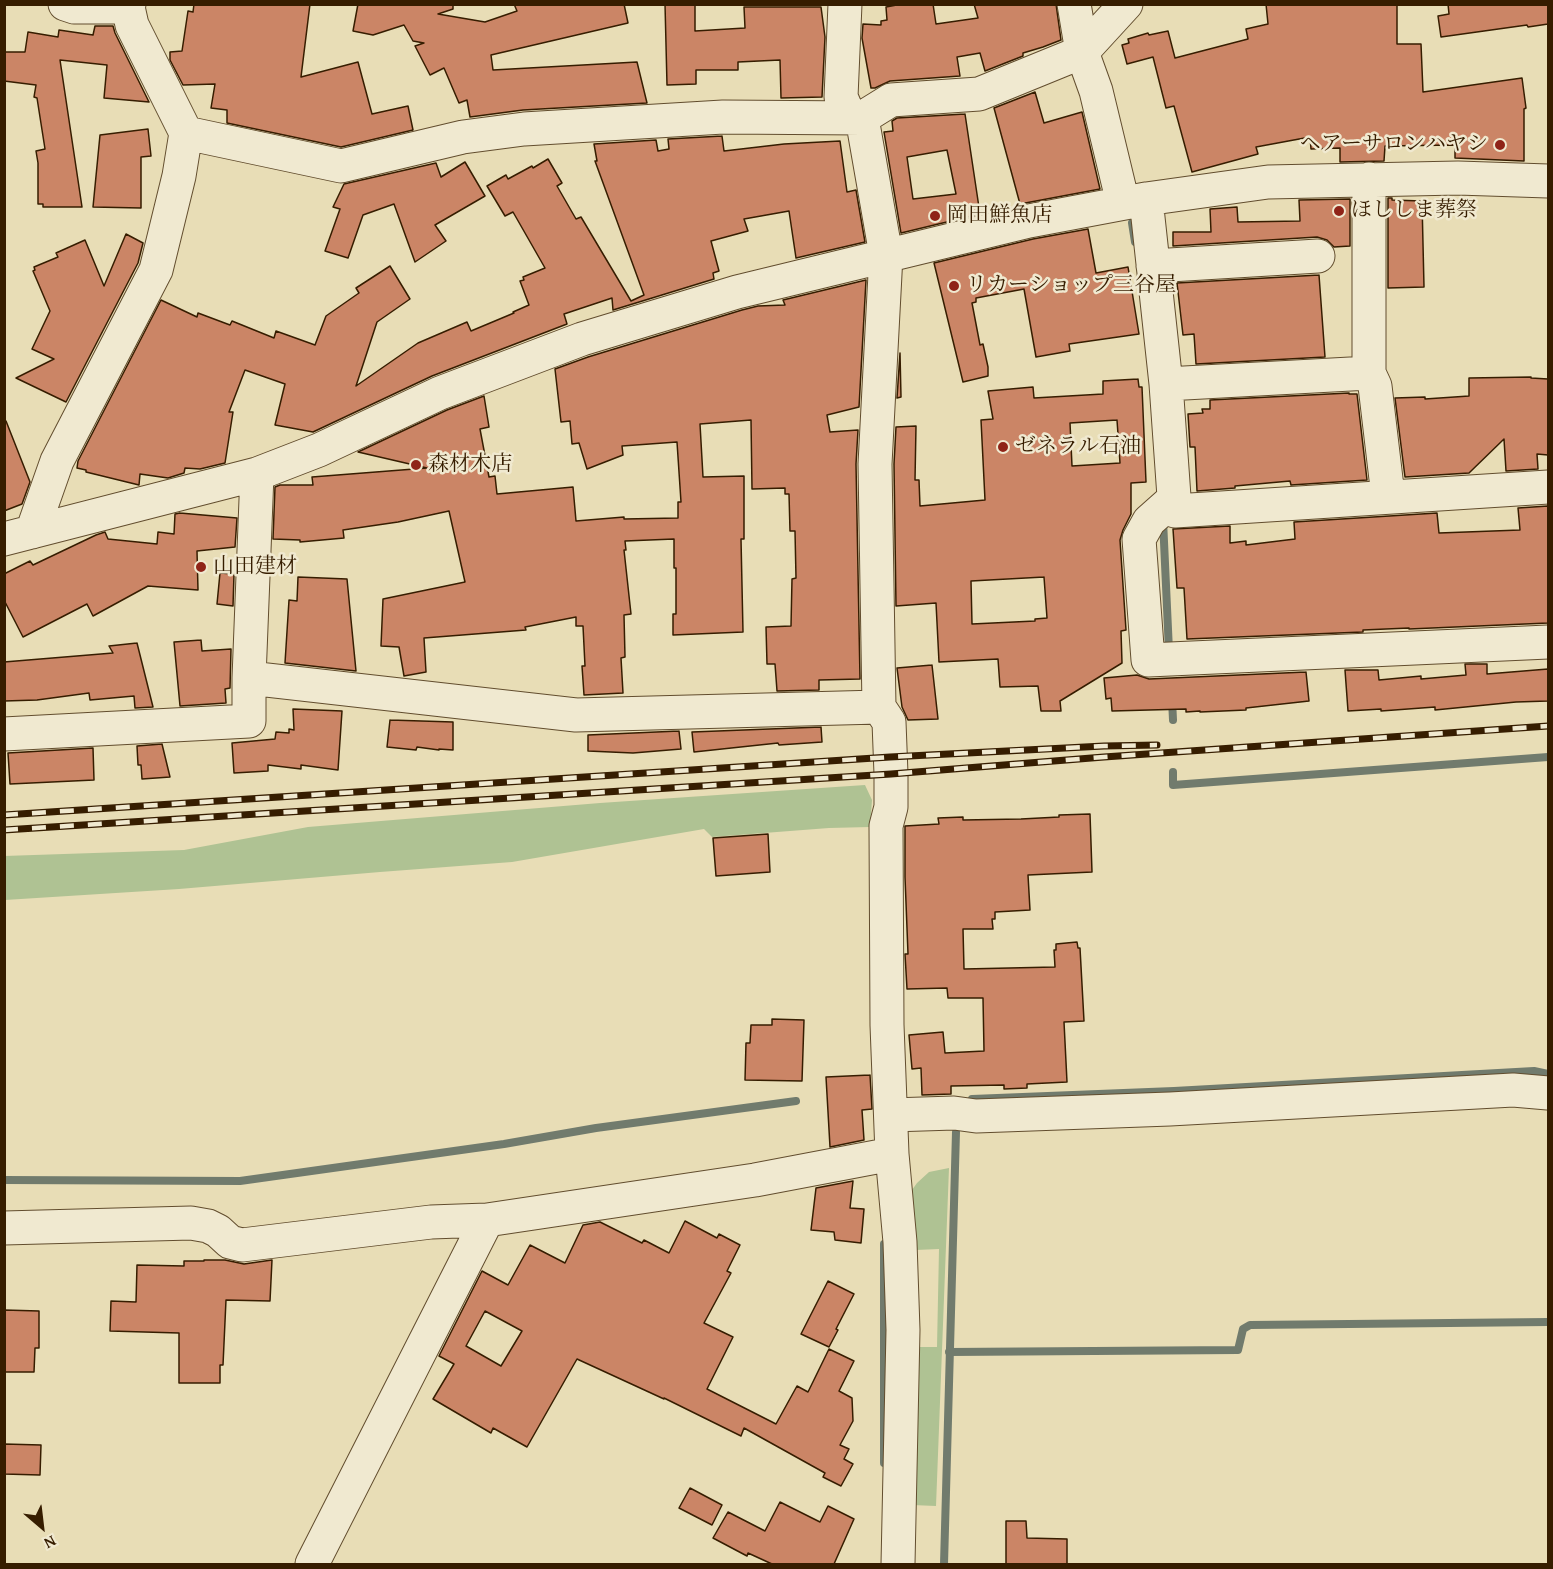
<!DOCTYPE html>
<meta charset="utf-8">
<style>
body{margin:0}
#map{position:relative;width:1553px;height:1569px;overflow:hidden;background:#e8ddb6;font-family:"Gentium Book Plus",serif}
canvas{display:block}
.frame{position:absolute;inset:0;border:6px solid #361d00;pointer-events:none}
.north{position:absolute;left:12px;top:1497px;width:60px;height:60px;-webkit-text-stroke:4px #f0e9d0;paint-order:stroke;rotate:152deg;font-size:16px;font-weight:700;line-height:24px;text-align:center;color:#361d00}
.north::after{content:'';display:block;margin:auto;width:21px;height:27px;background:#361d00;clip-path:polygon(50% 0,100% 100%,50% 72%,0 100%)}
</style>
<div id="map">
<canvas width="1553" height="1569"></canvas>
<div class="frame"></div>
<div class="north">N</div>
</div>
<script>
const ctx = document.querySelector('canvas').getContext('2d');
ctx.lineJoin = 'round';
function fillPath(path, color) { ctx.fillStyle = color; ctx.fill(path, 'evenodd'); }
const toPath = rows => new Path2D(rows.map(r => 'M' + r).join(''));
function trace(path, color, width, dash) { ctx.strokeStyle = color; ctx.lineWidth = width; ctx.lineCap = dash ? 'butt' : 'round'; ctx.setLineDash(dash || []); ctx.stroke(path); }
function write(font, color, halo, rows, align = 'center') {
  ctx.font = font + ' "Gentium Book Plus","Noto Serif JP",serif'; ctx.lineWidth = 5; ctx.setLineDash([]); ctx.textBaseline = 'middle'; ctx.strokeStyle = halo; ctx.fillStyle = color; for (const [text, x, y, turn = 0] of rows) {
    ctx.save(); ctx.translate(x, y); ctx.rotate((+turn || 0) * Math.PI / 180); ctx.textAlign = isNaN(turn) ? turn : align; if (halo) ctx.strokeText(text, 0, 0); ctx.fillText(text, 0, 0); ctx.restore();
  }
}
const green = toPath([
 [865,785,872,800,870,827,829,828,712,837,704,829,512,862,380,872,179,889,5,900,4,856,184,850,308,827,600,803],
 [949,1168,936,1506,912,1505,907,1197,917,1183,929,1172],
 [939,1249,937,1347,917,1347,916,1250]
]);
const stream = toPath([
 [1132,223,1135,242],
 [1163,520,1169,651],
 [1172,699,1173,720],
 [1173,772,1173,785,1548,757],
 [972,1099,1174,1091,1534,1071,1548,1074],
 [4,1180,240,1181,504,1144,596,1128,796,1101],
 [949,1352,1238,1350,1243,1329,1250,1325,1548,1322],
 [884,1463,884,1244],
 [944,1564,956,1132]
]);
const building = toPath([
 [194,4,310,4,301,77,358,62,372,114,408,106,413,130,341,147,227,123,227,110,211,108,215,84,183,85,170,60,170,52,182,51,188,11,193,12,194,4],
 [358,4,453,4,453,9,438,14,485,22,517,11,514,4,624,4,628,23,491,55,493,70,637,62,647,103,523,110,470,117,467,100,459,103,444,68,430,75,415,46,424,43,413,41,404,25,373,35,353,31,358,4],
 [665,4,695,4,695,31,745,28,744,7,821,7,825,37,822,97,781,98,780,60,738,62,738,70,696,70,696,84,667,85,665,4],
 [902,4,933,4,936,24,978,18,974,4,1056,4,1061,40,1043,47,1023,53,1023,56,985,71,980,53,957,57,960,76,890,81,875,88,871,88,862,38,863,24,881,25,881,21,887,20,886,7,902,4],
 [1266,4,1397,4,1397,44,1421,44,1423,92,1522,78,1526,108,1524,109,1524,161,1455,158,1455,145,1385,146,1384,161,1340,162,1340,148,1311,149,1310,137,1256,147,1258,154,1192,172,1174,106,1166,108,1153,57,1127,64,1122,45,1129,43,1128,39,1148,33,1149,35,1168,31,1175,58,1248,39,1246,29,1268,24,1266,4],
 [1448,4,1548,4,1548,24,1528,27,1527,25,1441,37,1438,16,1449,14,1448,4],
 [95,26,113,26,115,33,149,102,104,98,107,65,60,60,82,207,43,207,43,204,38,204,38,163,36,151,45,149,37,98,34,97,36,85,4,81,4,52,25,52,28,32,58,37,59,30,93,35,95,26],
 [1035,92,1044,123,1082,112,1100,189,1020,204,994,108,1035,92],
 [965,114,980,214,901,233,884,132,893,131,892,121,897,118,965,114],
 [947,150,956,194,913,199,907,157,947,150],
 [148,129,151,156,141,157,141,208,93,207,100,135,148,129],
 [722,136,724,151,784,144,840,141,847,192,856,190,865,242,796,258,789,211,744,219,748,231,711,241,719,271,713,273,714,279,613,310,612,298,564,314,567,324,432,376,313,432,275,425,285,384,245,370,229,412,233,412,225,463,200,469,185,468,184,473,168,478,140,474,139,485,86,472,86,470,77,468,78,461,161,300,197,317,198,313,230,325,232,321,274,338,276,331,315,345,326,316,359,293,356,288,390,266,410,299,377,322,356,386,418,343,467,322,471,331,514,313,513,312,529,305,520,281,524,280,523,277,545,268,513,212,505,216,487,186,506,175,508,179,532,166,533,168,548,159,562,183,557,186,576,219,581,217,631,301,644,295,595,161,597,161,594,144,656,140,658,151,669,149,668,139,722,136],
 [465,162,485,196,435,225,446,241,415,262,394,204,363,215,348,258,325,251,340,209,333,207,344,184,436,163,441,177,465,162],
 [1388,198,1392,198,1392,200,1422,201,1424,287,1388,288,1388,198],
 [1350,199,1350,246,1334,247,1327,240,1317,237,1173,246,1173,232,1211,232,1210,209,1237,207,1238,222,1300,221,1299,200,1350,199],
 [1088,229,1096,273,1128,267,1139,334,1069,344,1070,351,1036,357,1024,289,976,298,976,302,972,303,980,345,983,344,988,367,988,376,963,382,934,263,1033,239,1088,229],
 [126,234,143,243,138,263,66,402,16,378,54,359,32,349,50,311,33,271,35,270,34,267,58,257,56,253,85,240,104,286,126,234],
 [1319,275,1325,357,1196,364,1194,334,1183,335,1177,283,1319,275],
 [866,280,859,407,827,415,830,432,858,430,856,464,860,679,819,680,819,690,777,691,775,664,767,664,766,627,791,626,792,579,796,578,795,531,790,531,789,494,785,494,785,488,752,489,751,420,700,424,703,477,744,476,744,539,741,539,743,632,673,635,673,614,676,614,676,568,674,568,674,539,625,541,626,550,624,550,631,614,624,615,625,657,621,658,623,693,584,695,582,666,585,666,583,626,576,626,576,617,525,627,526,630,424,638,426,672,404,676,399,647,381,646,383,599,465,582,449,511,398,522,343,530,344,538,300,542,300,540,273,539,275,487,280,485,313,485,312,477,427,468,358,452,447,410,484,396,489,427,480,429,489,477,495,476,497,494,573,487,576,521,624,517,624,519,678,518,678,502,681,502,677,442,622,446,623,455,587,469,579,443,572,444,570,421,561,422,555,369,588,357,742,310,758,306,785,305,783,300,866,280],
 [900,353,901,397,897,398,900,353],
 [1531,377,1531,378,1548,379,1548,455,1537,454,1538,469,1506,471,1504,439,1469,473,1405,477,1395,398,1425,397,1425,399,1469,396,1469,378,1531,377],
 [1138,379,1139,387,1142,387,1146,482,1131,483,1131,514,1123,530,1120,540,1126,630,1121,631,1122,663,1060,701,1061,711,1041,711,1038,686,1000,687,998,659,939,662,936,603,896,606,894,464,896,427,916,426,915,480,919,480,920,506,985,500,981,420,993,419,988,391,1033,387,1034,398,1103,394,1103,381,1138,379],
 [1117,420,1120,463,1072,466,1070,423,1117,420],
 [1044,577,1047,618,1035,619,1035,621,972,624,971,581,1044,577],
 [1349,393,1349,394,1357,394,1367,480,1291,485,1290,481,1235,486,1235,488,1197,491,1195,447,1190,447,1188,414,1203,413,1202,409,1210,409,1210,400,1349,393],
 [6,421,30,482,22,504,4,511,4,422,6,421],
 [1548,506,1548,623,1409,629,1409,628,1363,630,1363,632,1187,639,1184,588,1177,588,1173,529,1230,526,1230,543,1246,541,1246,545,1295,539,1294,522,1437,513,1439,533,1520,530,1518,508,1548,506],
 [180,513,237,518,235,547,197,551,198,590,148,586,93,616,87,604,23,637,4,600,4,574,30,561,33,565,96,535,105,532,108,539,157,544,158,532,174,534,175,514,180,513],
 [220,573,234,574,233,606,217,604,220,573],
 [298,577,347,579,356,671,285,663,289,600,297,601,298,577],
 [201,640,202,651,231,649,230,688,225,689,226,703,180,706,174,642,201,640],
 [137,643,153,707,135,708,134,696,90,700,89,693,37,700,4,701,4,662,113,653,109,646,137,643],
 [1465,664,1487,664,1487,674,1548,669,1548,701,1516,702,1435,710,1435,707,1381,711,1381,709,1348,711,1345,670,1378,670,1379,680,1421,676,1421,679,1466,675,1465,664],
 [932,665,938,719,908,720,902,707,897,668,932,665],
 [1306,672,1309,701,1246,708,1246,710,1200,712,1200,711,1186,712,1186,709,1112,711,1111,698,1106,699,1104,678,1137,675,1149,679,1306,672],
 [293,709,342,711,338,770,301,765,301,769,268,765,268,771,234,773,232,743,275,739,276,732,289,733,289,729,294,730,293,709],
 [390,720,453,722,453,750,439,749,439,750,417,747,416,750,387,747,390,720],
 [821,727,822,742,779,745,778,743,694,752,692,732,821,727],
 [679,731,681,749,633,753,588,751,588,735,679,731],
 [162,744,170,777,142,779,141,765,138,765,137,746,162,744],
 [93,748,94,780,10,784,8,753,93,748],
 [1090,814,1092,872,1028,875,1030,910,995,912,995,919,992,919,993,929,963,929,964,969,1055,967,1054,950,1056,950,1056,944,1077,942,1078,948,1080,948,1084,1021,1064,1022,1067,1082,1027,1084,1027,1088,1004,1089,1004,1085,951,1086,951,1094,922,1095,921,1068,912,1069,909,1035,943,1032,945,1053,984,1051,983,998,948,998,947,988,907,989,905,954,908,954,905,877,905,826,939,824,938,818,963,817,963,820,1021,819,1059,817,1059,815,1090,814],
 [768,834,770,872,716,876,713,838,768,834],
 [772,1019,804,1020,802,1081,745,1080,746,1043,750,1043,751,1025,772,1025,772,1019],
 [870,1075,872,1109,862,1110,864,1140,830,1147,826,1077,870,1075],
 [853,1181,850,1208,864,1209,861,1243,835,1240,834,1232,811,1230,816,1188,853,1181],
 [685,1221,717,1238,719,1234,740,1245,727,1271,731,1273,704,1323,733,1337,707,1389,776,1424,797,1386,808,1392,829,1349,854,1361,839,1391,852,1398,853,1421,840,1445,849,1449,844,1459,853,1464,841,1486,823,1477,825,1473,744,1428,741,1436,664,1398,664,1399,577,1359,527,1447,493,1428,491,1433,433,1399,454,1364,439,1356,482,1271,508,1285,530,1245,565,1263,583,1225,600,1222,642,1243,644,1240,669,1253,685,1221],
 [485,1311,522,1331,501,1366,466,1346,485,1311],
 [204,1260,225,1260,244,1264,272,1260,270,1301,226,1300,223,1365,220,1365,220,1383,179,1383,179,1333,110,1331,111,1301,136,1302,137,1265,184,1266,184,1261,204,1261,204,1260],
 [828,1281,854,1294,836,1329,838,1330,829,1347,801,1334,828,1281],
 [4,1310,39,1311,39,1348,35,1348,34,1372,4,1372,4,1310],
 [4,1444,41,1445,40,1475,4,1474,4,1444],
 [690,1488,722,1505,712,1525,679,1508,690,1488],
 [780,1502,820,1522,828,1506,854,1519,834,1564,772,1564,748,1553,747,1556,713,1538,728,1512,765,1531,780,1502],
 [1006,1521,1026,1521,1027,1538,1067,1539,1067,1564,1006,1564,1006,1521]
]);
const minor = toPath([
 [65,4,74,7,128,7],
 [845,4,841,97,850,118],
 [1074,4,1082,52,1096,91,1123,203],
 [862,118,886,255,875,464,879,707,889,722,891,774,891,807,886,826,887,1025,892,1154,900,1242,903,1330,898,1564],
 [186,133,341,166,463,137,524,129,723,117,862,118,891,100,979,94,1082,52,1126,4],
 [1369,179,1369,373,1375,386,1388,496],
 [1146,199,1166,384,1175,511,1548,487],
 [1153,266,1318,256],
 [1166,384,1369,373],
 [257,474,249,678,576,715,879,707],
 [1175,500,1167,505,1149,521,1139,539,1148,660,1548,642],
 [32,532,57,461,156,270,179,176,186,133,132,25,128,7,129,4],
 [4,539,257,474,319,450,440,393,582,339,737,292,1029,221,1146,199,1268,182,1458,178,1548,181],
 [4,734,249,721,249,678],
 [891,1115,954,1113,976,1116,1170,1109,1513,1090,1548,1093],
 [4,1228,191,1223,208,1226,218,1231,230,1242,242,1245,431,1222,487,1220,755,1180,892,1154],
 [312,1564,487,1220]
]);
const rail = toPath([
 [4,815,890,757,1104,746,1157,745],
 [4,830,891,774,1104,757,1548,726]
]);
const markers = [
 [1500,145,6,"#8f2418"],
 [1339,211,6,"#8f2418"],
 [935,216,6,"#8f2418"],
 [954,286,6,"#8f2418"],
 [1003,447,6,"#8f2418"],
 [416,465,6,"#8f2418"],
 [201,567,6,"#8f2418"]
];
const poiNames = [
 ["ヘアーサロンハヤシ",1488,145,"right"],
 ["ほししま葬祭",1351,211],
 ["岡田鮮魚店",947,216],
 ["リカーショップ三谷屋",966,286],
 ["ゼネラル石油",1015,447],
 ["森材木店",428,465],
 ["山田建材",213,567]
];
fillPath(green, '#afc293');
trace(stream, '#717b6d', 8);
fillPath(building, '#cb8566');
trace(building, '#361d00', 1.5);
trace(minor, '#624d2e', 35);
trace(minor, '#f0e9d0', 33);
trace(rail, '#361d00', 7);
trace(rail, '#f0e9d0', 4.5, [14]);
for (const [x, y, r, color] of markers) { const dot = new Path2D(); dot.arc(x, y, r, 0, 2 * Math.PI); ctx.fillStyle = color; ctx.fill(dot); trace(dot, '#f0e9d0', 2); }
write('21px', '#361d00', '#f0e9d0', poiNames, 'left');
</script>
